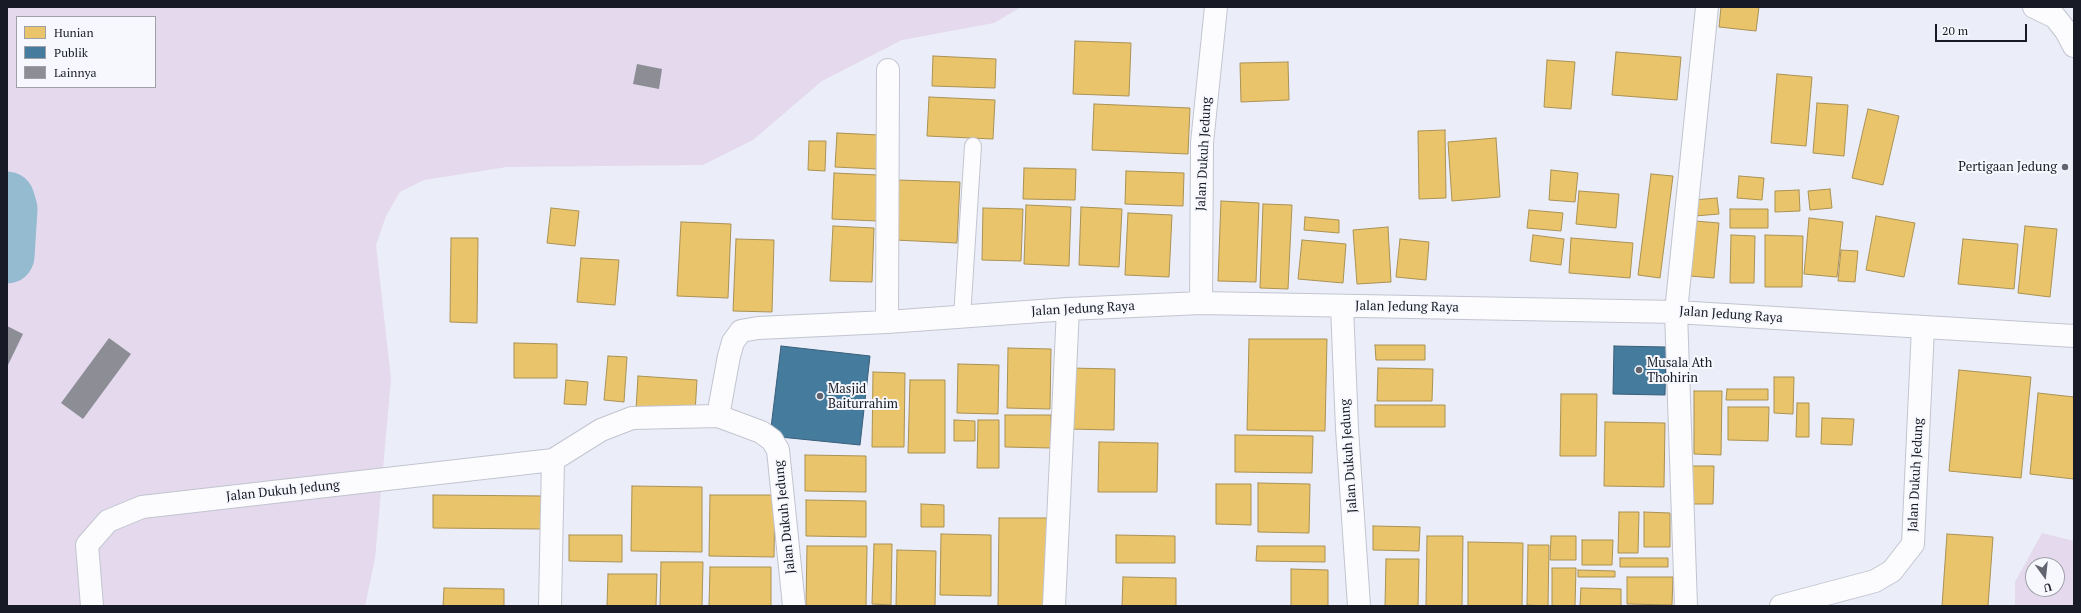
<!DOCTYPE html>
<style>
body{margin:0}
#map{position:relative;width:2081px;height:613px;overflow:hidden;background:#ebeef8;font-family:"PT Serif",serif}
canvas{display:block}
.frame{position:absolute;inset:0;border:8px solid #181b25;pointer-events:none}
.legend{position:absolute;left:16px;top:16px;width:140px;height:72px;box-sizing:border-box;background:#f7f8fe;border:1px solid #9ea0a7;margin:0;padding:5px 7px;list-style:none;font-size:12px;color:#181b25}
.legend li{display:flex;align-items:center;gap:8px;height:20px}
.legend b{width:20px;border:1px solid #9ea0a7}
.north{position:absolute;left:2025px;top:557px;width:40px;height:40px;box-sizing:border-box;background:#f7f8fe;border:1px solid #9ea0a7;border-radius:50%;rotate:165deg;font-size:11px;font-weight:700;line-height:16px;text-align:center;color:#181b25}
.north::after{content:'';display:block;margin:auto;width:14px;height:18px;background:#62656f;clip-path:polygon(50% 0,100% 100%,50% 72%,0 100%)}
.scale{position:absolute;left:1935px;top:24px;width:92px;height:18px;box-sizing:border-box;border:2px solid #181b25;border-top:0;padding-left:5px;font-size:12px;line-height:14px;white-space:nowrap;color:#181b25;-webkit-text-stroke:3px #f7f8fe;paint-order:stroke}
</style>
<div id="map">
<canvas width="2081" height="613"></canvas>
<div class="frame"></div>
<ul class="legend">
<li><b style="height:11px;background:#e9c46a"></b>Hunian</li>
<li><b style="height:11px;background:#457b9d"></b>Publik</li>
<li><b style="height:11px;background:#8d8d96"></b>Lainnya</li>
</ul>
<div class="north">U</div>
<div class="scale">20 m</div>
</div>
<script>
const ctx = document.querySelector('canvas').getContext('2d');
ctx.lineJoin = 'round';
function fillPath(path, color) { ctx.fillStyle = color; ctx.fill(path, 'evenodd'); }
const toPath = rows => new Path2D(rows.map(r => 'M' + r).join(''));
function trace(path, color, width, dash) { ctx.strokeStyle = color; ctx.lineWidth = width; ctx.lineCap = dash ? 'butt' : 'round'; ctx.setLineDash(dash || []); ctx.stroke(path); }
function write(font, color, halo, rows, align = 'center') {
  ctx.font = font + ' "PT Serif",serif'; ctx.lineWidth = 4; ctx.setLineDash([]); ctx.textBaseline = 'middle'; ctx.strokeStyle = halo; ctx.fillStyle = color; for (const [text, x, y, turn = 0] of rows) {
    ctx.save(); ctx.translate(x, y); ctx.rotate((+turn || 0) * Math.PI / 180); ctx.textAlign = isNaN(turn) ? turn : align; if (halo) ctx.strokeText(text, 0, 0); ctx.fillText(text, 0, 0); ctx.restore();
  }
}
const green = toPath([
 [7,7,1021,7,994,23,902,40,822,81,753,140,703,165,507,167,424,180,400,192,386,216,376,245,391,379,375,559,365,606,7,606],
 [17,17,155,17,155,87,17,87],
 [2042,533,2074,541,2074,606,2015,606,2015,582],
 [2033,565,2057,565,2057,589,2033,589]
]);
const homes = toPath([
 [1721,7,1759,7,1756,31,1719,27,1721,7],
 [1075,41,1131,43,1129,96,1073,94,1075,41],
 [1616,52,1681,57,1677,100,1612,95,1616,52],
 [933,56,996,59,995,88,932,86,933,56],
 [1547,60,1575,62,1571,109,1544,107,1547,60],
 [1288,62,1289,100,1241,102,1240,63,1288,62],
 [1777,74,1812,77,1806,146,1771,143,1777,74],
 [929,97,995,100,993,139,927,136,929,97],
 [1817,103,1848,105,1844,156,1813,153,1817,103],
 [1094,104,1190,108,1188,154,1092,150,1094,104],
 [1868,109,1899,116,1883,185,1852,178,1868,109],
 [1445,130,1446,198,1419,199,1418,131,1445,130],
 [837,133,879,135,877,169,835,167,837,133],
 [1496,138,1500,197,1452,201,1448,142,1496,138],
 [809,141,826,141,825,171,808,170,809,141],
 [1024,168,1076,169,1075,200,1023,199,1024,168],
 [1551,170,1578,173,1575,202,1549,200,1551,170],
 [1126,171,1184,173,1183,206,1125,204,1126,171],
 [834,173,878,175,877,221,832,219,834,173],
 [1651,174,1673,176,1660,278,1638,275,1651,174],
 [1739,176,1764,178,1762,200,1737,198,1739,176],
 [897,180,960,182,957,243,895,240,897,180],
 [1830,189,1832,208,1810,210,1808,191,1830,189],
 [1799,190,1800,211,1775,212,1775,191,1799,190],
 [1579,191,1619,194,1616,228,1576,224,1579,191],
 [1717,198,1719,214,1695,216,1693,200,1717,198],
 [1221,201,1259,203,1256,282,1218,281,1221,201],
 [1263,204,1292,205,1288,289,1260,288,1263,204],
 [1026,205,1071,207,1069,266,1024,264,1026,205],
 [1081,207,1122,209,1119,267,1079,265,1081,207],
 [551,208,579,211,575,246,547,243,551,208],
 [983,208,1023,209,1021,261,982,260,983,208],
 [1730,209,1768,209,1768,228,1730,228,1730,209],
 [1529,210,1563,213,1561,231,1527,228,1529,210],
 [1128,213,1172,215,1169,277,1125,275,1128,213],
 [1876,216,1915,223,1904,277,1866,270,1876,216],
 [1305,217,1339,220,1339,233,1304,230,1305,217],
 [1809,218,1843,222,1837,277,1804,274,1809,218],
 [1695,221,1719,223,1714,278,1690,276,1695,221],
 [681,222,731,224,728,298,677,296,681,222],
 [833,226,874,228,872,282,830,281,833,226],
 [2025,226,2057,229,2050,297,2018,293,2025,226],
 [1388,227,1391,282,1357,284,1353,230,1388,227],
 [1533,235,1564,239,1561,265,1530,261,1533,235],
 [1731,235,1755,236,1754,283,1730,283,1731,235],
 [1765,235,1803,236,1802,287,1765,287,1765,235],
 [451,238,478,238,477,323,450,322,451,238],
 [1571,238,1633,243,1630,278,1569,273,1571,238],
 [736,239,774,240,772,312,733,311,736,239],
 [1400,239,1429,242,1426,280,1396,277,1400,239],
 [1963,239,2018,244,2014,289,1958,284,1963,239],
 [1302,240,1346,244,1343,283,1298,279,1302,240],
 [1841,250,1858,251,1855,282,1838,281,1841,250],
 [581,258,619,260,615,305,577,302,581,258],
 [1249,339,1327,339,1325,431,1247,430,1249,339],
 [514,343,557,344,557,378,514,378,514,343],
 [1375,345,1425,345,1425,360,1376,360,1375,345],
 [1008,348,1051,349,1050,409,1007,408,1008,348],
 [608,356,627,357,624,402,604,400,608,356],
 [958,364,999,365,998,414,957,413,958,364],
 [1070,368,1115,369,1114,430,1069,429,1070,368],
 [1378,368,1433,369,1432,401,1377,401,1378,368],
 [1959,370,2031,377,2021,478,1949,471,1959,370],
 [873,372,905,373,904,447,872,447,873,372],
 [638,376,697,380,695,413,636,410,638,376],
 [1774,377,1794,377,1793,414,1774,413,1774,377],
 [566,380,588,382,586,405,564,404,566,380],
 [910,380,945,380,945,453,908,453,910,380],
 [1727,389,1768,389,1768,400,1726,400,1727,389],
 [1694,391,1722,391,1721,455,1694,454,1694,391],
 [2038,393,2074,397,2074,479,2030,474,2038,393],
 [1561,394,1597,394,1596,456,1560,456,1561,394],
 [1797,403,1809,403,1809,437,1796,437,1797,403],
 [1375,405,1445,405,1445,427,1375,427,1375,405],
 [1728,407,1769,407,1768,441,1728,440,1728,407],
 [1005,415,1051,415,1051,448,1005,447,1005,415],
 [1822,418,1854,419,1852,445,1821,444,1822,418],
 [954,420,975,421,975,441,954,441,954,420],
 [978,420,999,420,999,468,977,468,978,420],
 [1605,422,1665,423,1664,487,1604,486,1605,422],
 [1235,435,1313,436,1312,473,1235,472,1235,435],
 [1099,442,1158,443,1157,492,1098,492,1099,442],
 [805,455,866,456,866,492,805,491,805,455],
 [1687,466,1714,466,1713,504,1687,504,1687,466],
 [1258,483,1310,484,1309,533,1258,532,1258,483],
 [1216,484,1251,484,1251,525,1216,524,1216,484],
 [632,486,702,487,702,552,631,551,632,486],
 [433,495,542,496,541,529,433,528,433,495],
 [710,495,775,495,774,557,709,556,710,495],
 [806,500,866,501,866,537,806,536,806,500],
 [921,504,944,505,944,527,921,527,921,504],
 [1619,512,1639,512,1638,553,1618,553,1619,512],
 [1644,512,1670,513,1670,547,1644,547,1644,512],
 [999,518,1047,518,1045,606,998,606,999,518],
 [1373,526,1420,527,1419,551,1373,550,1373,526],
 [941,534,991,535,991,596,940,595,941,534],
 [1947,534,1993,537,1988,606,1942,606,1947,534],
 [569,535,622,535,622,562,569,561,569,535],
 [1116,535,1175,536,1175,563,1116,563,1116,535],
 [1427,536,1463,536,1462,606,1426,606,1427,536],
 [1551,536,1576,536,1576,560,1550,560,1551,536],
 [1582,540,1613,540,1612,565,1582,565,1582,540],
 [1468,542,1523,543,1522,606,1468,606,1468,542],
 [874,544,892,544,891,605,872,604,874,544],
 [1528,545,1549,545,1548,606,1527,605,1528,545],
 [807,546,867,546,866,606,806,606,807,546],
 [1257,546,1325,546,1325,562,1256,561,1257,546],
 [897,550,936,551,935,606,896,606,897,550],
 [1620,558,1668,558,1668,567,1620,567,1620,558],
 [1386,559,1419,559,1418,606,1385,606,1386,559],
 [661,562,703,562,702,606,660,606,661,562],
 [710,567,771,567,771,606,709,606,710,567],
 [1552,568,1576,568,1575,606,1552,606,1552,568],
 [1291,569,1328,570,1328,606,1291,606,1291,569],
 [1578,570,1615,571,1615,577,1578,577,1578,570],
 [608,574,657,574,656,606,607,606,608,574],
 [1123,577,1176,578,1176,606,1122,606,1123,577],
 [1627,577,1673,577,1672,605,1627,604,1627,577],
 [444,588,504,589,504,606,443,606,444,588],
 [1581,588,1621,589,1621,606,1580,606,1581,588]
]);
const public = toPath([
 [781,346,870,356,860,445,770,436,781,346],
 [1614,346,1666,347,1665,395,1613,394,1614,346]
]);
const river = toPath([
 [7,199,10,209,7,256]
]);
const building = toPath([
 [637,64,662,69,659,89,633,84],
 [7,326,23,334,7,367],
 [109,338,131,354,83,419,61,403]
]);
const service = toPath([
 [962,317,973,146]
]);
const minor = toPath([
 [1201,303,1202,143,1216,7],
 [1342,306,1347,429,1359,606],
 [887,322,888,70],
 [718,416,729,356,733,342,741,331,758,328,887,322,1068,309,1201,303,1676,312,2074,336],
 [92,606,87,545,108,521,142,507,553,460],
 [550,606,553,460,601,430,632,418,718,416,761,432,772,440,778,450,794,606],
 [1054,606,1068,309],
 [1686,606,1676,312,1707,7],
 [1781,606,1875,581,1892,571,1913,544,1923,327]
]);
const tertiary = toPath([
 [2034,7,2055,17,2066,31,2074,46]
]);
const markers = [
 [2065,167,4,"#62656f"],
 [1639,370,4,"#62656f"],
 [820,396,4,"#62656f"]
];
const streetNames = [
 ["Jalan Dukuh Jedung",1204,154,-87],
 ["Jalan Jedung Raya",1407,307,1],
 ["Jalan Jedung Raya",1083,309,-3],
 ["Jalan Jedung Raya",1731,315,4],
 ["Jalan Dukuh Jedung",1349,456,-94],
 ["Jalan Dukuh Jedung",1916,475,-87],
 ["Jalan Dukuh Jedung",283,491,-6],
 ["Jalan Dukuh Jedung",785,517,-96]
];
const poiNames = [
 ["Pertigaan Jedung",2057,167,"right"],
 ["Musala Ath",1647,363],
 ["Thohirin",1647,378],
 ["Masjid",828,389],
 ["Baiturrahim",828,404]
];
fillPath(green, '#e4d9ed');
fillPath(homes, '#e9c46a');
trace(homes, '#aa9155', 1);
fillPath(public, '#457b9d');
trace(public, '#385e79', 1);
trace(river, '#94bbcf', 55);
fillPath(building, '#8d8d96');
trace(service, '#c2c5cf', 18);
trace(minor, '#c2c5cf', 24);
trace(tertiary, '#c2c5cf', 24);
trace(service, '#fcfcfe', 16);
trace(minor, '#fcfcfe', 22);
trace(tertiary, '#fcfcfe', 22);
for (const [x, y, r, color] of markers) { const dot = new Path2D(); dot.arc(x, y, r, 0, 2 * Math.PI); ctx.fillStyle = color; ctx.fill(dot); trace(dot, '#f7f8fe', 1.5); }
write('13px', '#181b25', '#f7f8fe', streetNames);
write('13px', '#181b25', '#f7f8fe', poiNames, 'left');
</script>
